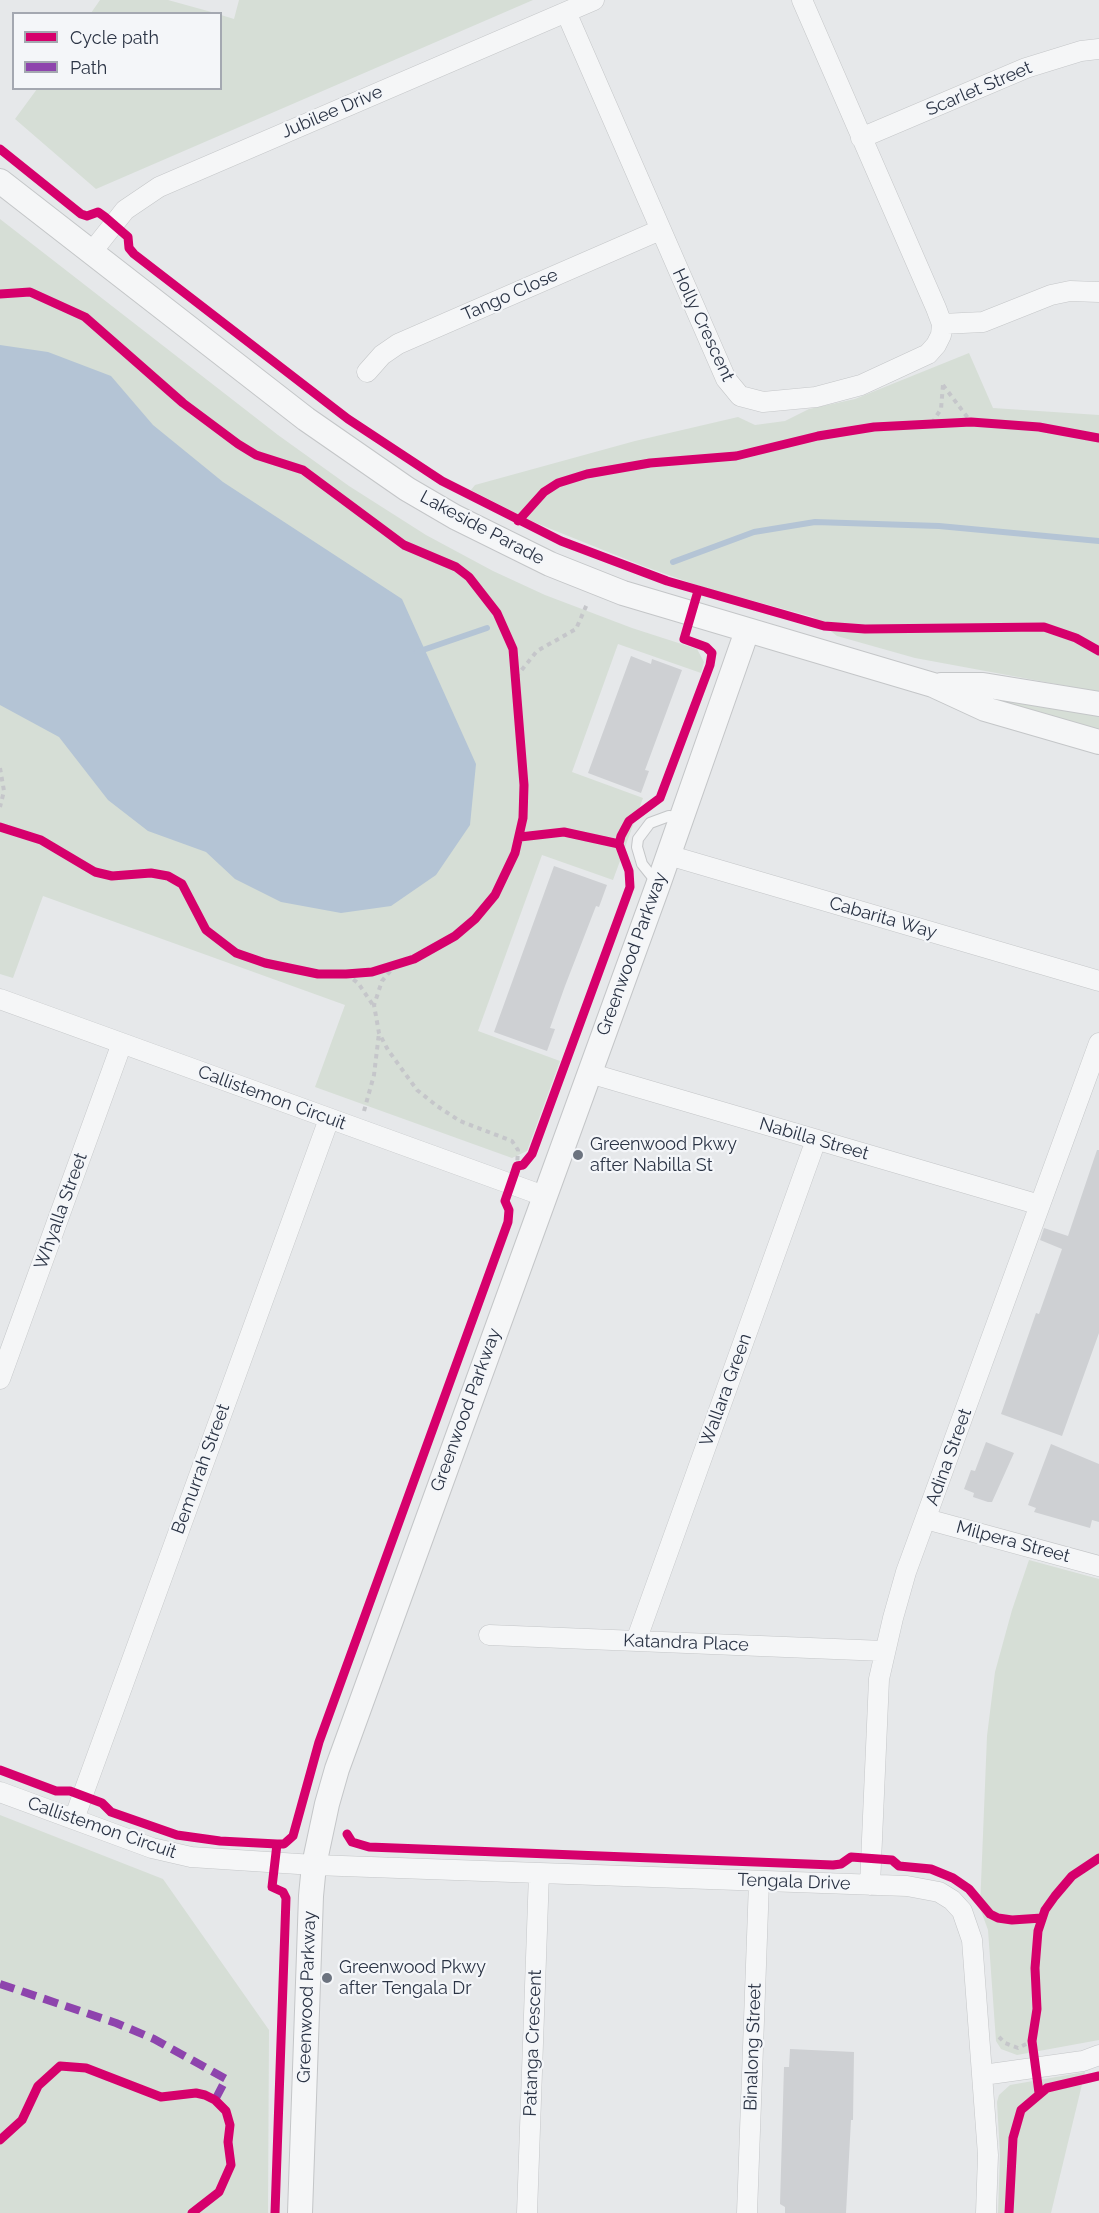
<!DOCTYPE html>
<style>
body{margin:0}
#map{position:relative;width:1099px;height:2213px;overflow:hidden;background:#e6e8ea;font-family:Raleway,sans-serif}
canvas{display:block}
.legend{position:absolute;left:12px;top:12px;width:210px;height:78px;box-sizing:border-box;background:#f4f6f9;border:2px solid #a4a8b1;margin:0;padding:8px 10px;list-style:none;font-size:18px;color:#2b3445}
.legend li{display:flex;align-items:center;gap:12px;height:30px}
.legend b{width:30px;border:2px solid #a4a8b1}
</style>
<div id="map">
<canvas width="1099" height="2213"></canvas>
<ul class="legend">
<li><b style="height:8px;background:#d6006c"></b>Cycle path</li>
<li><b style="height:8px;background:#8e44ad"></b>Path</li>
</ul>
</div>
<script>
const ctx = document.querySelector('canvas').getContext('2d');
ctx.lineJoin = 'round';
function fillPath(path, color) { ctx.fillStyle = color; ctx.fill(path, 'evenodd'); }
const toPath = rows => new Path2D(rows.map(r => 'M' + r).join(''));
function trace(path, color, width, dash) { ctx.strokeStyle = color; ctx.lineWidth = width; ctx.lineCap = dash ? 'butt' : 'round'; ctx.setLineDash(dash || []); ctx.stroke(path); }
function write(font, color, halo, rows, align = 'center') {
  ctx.font = font + ' Raleway,sans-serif'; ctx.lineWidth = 4.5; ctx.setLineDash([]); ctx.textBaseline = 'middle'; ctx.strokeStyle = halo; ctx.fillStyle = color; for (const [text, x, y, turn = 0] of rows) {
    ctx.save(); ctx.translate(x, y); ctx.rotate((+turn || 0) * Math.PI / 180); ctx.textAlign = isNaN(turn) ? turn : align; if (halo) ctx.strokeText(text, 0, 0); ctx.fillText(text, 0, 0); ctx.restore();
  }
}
const green = toPath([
 [100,0,168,0,215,13,91,13],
 [239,0,533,0,96,189,15,119,37,89,220,88,221,15,234,19],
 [0,219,278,435,349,486,426,535,493,571,545,595,632,628,697,649,704,662,701,673,618,644,572,772,643,798,613,880,542,855,478,1031,560,1061,527,1151,512,1158,315,1087,345,1005,43,896,13,978,0,974],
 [969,353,993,408,1099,415,1099,692,915,658,837,636,813,617,702,587,643,566,531,521,471,490,475,485,635,441,738,417,755,425,785,421,809,409,855,399],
 [1002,698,1099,714,1099,733,1000,704],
 [1029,1560,1099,1579,1099,2040,1017,2055,1001,2049,996,2041,988,1930,980,1908,987,1736,995,1672,1012,1610],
 [0,1815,163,1879,269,2030,268,2213,0,2213],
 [1085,2072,1051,2213,998,2213,1000,2155,997,2102,999,2095,1010,2085]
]);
const water = toPath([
 [0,345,48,352,111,376,153,425,223,482,402,599,476,764,470,825,436,875,391,906,341,913,281,902,235,879,206,852,148,831,108,800,59,737,0,705]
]);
const stream = toPath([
 [673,562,754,532,815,522,939,526,1099,541],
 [417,652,487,628]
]);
const building = toPath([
 [631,656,651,664,652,659,682,670,645,770,649,771,641,793,588,773],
 [554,866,607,885,599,907,596,906,565,986,550,1028,555,1029,547,1051,494,1032],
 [1097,1150,1099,1150,1099,1333,1062,1436,1001,1414,1036,1313,1039,1314,1062,1249,1040,1240,1044,1228,1068,1236],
 [986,1442,1014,1453,992,1502,988,1502,973,1497,974,1493,964,1489,971,1470,975,1471],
 [1051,1444,1099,1464,1099,1522,1092,1520,1090,1528,1034,1512,1036,1508,1028,1505],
 [790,2049,854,2052,853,2120,851,2120,846,2213,785,2213,785,2207,780,2204,784,2067,789,2067]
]);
const path = toPath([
 [943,385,971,422],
 [932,423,941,409,943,385],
 [516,677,537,651,576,629,587,604],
 [0,768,4,791,0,807],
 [396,964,382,981,374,1005,379,1033,388,1050,417,1090,437,1106,460,1121,512,1141,518,1150,517,1166],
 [346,974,358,983,373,1005],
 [364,1111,374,1075,379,1033],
 [1042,1918,1048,1916],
 [999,2037,1005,2043,1018,2048,1032,2041]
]);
const service = toPath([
 [658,884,642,864,637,847,638,839,650,823,669,816,681,817]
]);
const minor = toPath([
 [566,12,726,379,740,396,763,402,816,397,861,385,928,354,936,345,941,335,942,324,936,308,802,0],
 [861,138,1026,68,1081,51,1099,49],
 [91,253,125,210,159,187,594,0],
 [942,324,983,322,1051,295,1070,291,1099,292],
 [367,372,382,355,398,344,660,230],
 [668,855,1099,981],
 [0,999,544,1196],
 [589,1073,1040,1205],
 [0,1379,122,1043],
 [926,1519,1099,1566],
 [489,1635,884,1651],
 [636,1641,816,1140],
 [0,1792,152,1848,191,1857,314,1865,907,1886,939,1892,952,1900,962,1911,972,1940,988,2155,986,2213],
 [74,1819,329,1119],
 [870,1885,879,1679,893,1618,906,1572,1099,1043],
 [983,2075,1083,2061,1099,2055],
 [527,2213,539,1873],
 [747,2213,759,1882]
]);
const tertiary = toPath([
 [0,181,306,419,407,489,455,517,550,564,623,593,933,685,985,709,1099,742],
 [941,685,983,685,1099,704],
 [300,2213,311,1896,314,1865,327,1804,337,1769,658,885,747,631]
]);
const quiet = toPath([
 [0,1984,116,2023,154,2039,226,2079,215,2100]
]);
const cycleway = toPath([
 [0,149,81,214,87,216,98,212,105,217,128,237,129,248,134,254,348,419,442,481,561,541,667,581,824,626,865,629,1044,627,1076,638,1099,651],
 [0,294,30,292,85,317,183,403,238,444,256,455,303,470,404,545,456,567,469,577,497,613,513,649,524,785,523,818,515,853,495,895,475,919,455,936,414,959,372,972,346,974,318,974,265,963,236,953,206,930,182,884,168,876,151,873,112,876,95,872,41,840,0,827],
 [518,521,544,492,558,483,587,474,650,463,736,456,818,436,874,427,971,422,1039,427,1099,438],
 [520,837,564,832,619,844],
 [0,1770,56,1791,70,1791,102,1803,111,1812,177,1835,220,1841,277,1844,284,1844,293,1836,319,1742,508,1222,509,1210,505,1201,515,1172,517,1166,523,1165,532,1154,630,887,629,871,619,844,621,836,629,821,660,798,710,665,712,653,706,647,684,639,698,591],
 [347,1834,352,1842,369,1847,833,1865,841,1864,851,1857,892,1860,899,1866,931,1869,953,1878,969,1889,990,1914,998,1918,1012,1920,1042,1918],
 [1039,2093,1032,2041,1037,2009,1035,1968,1038,1931,1045,1910,1055,1896,1072,1876,1099,1858],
 [0,2140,22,2120,38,2086,60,2066,86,2068,161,2097,196,2093,205,2095,215,2100,226,2111,230,2125,228,2142,231,2165,219,2192,192,2213],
 [275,2213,286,1898,283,1892,272,1887,277,1844],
 [1009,2213,1013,2138,1021,2110,1047,2088,1099,2076]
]);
const markers = [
 [578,1155,6,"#6c737f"],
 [327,1978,6,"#6c737f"]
];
const streetNames = [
 ["Scarlet Street",979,89,-23],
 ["Jubilee Drive",332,112,-23],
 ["Tango Close",510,295,-24],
 ["Holly Crescent",703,325,65],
 ["Lakeside Parade",482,528,28],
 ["Cabarita Way",883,918,16],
 ["Greenwood Parkway",632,954,-70],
 ["Callistemon Circuit",272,1098,20],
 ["Nabilla Street",814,1139,16],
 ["Whyalla Street",61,1211,-70],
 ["Wallara Green",726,1390,-70],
 ["Greenwood Parkway",466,1410,-70],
 ["Adina Street",949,1457,-70],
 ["Bemurrah Street",201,1469,-70],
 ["Milpera Street",1013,1542,15],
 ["Katandra Place",686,1643,2],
 ["Callistemon Circuit",102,1828,19],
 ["Tengala Drive",794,1882,2],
 ["Greenwood Parkway",307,1997,-88],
 ["Patanga Crescent",533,2043,-88],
 ["Binalong Street",753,2047,-88]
];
const poiNames = [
 ["Greenwood Pkwy",590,1145],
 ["after Nabilla St",590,1166],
 ["Greenwood Pkwy",339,1968],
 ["after Tengala Dr",339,1989]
];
fillPath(green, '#d6ded6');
fillPath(water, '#b4c4d5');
trace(stream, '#b4c4d5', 6);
fillPath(building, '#ced0d3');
trace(service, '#c4c6c8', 12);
trace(minor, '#c4c6c8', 21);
trace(tertiary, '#c4c6c8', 26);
trace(path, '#c5c6ca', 4, [4.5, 4.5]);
trace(service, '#f5f6f7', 10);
trace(minor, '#f5f6f7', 20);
trace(tertiary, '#f5f6f7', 24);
trace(quiet, '#8e44ad', 8, [15, 8]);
trace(cycleway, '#d6006c', 9);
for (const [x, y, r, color] of markers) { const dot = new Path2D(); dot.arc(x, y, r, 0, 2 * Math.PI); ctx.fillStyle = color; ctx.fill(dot); trace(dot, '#f4f6f9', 2); }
write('18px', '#2b3445', '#f4f6f9', streetNames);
write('18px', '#2b3445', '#f4f6f9', poiNames, 'left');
</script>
